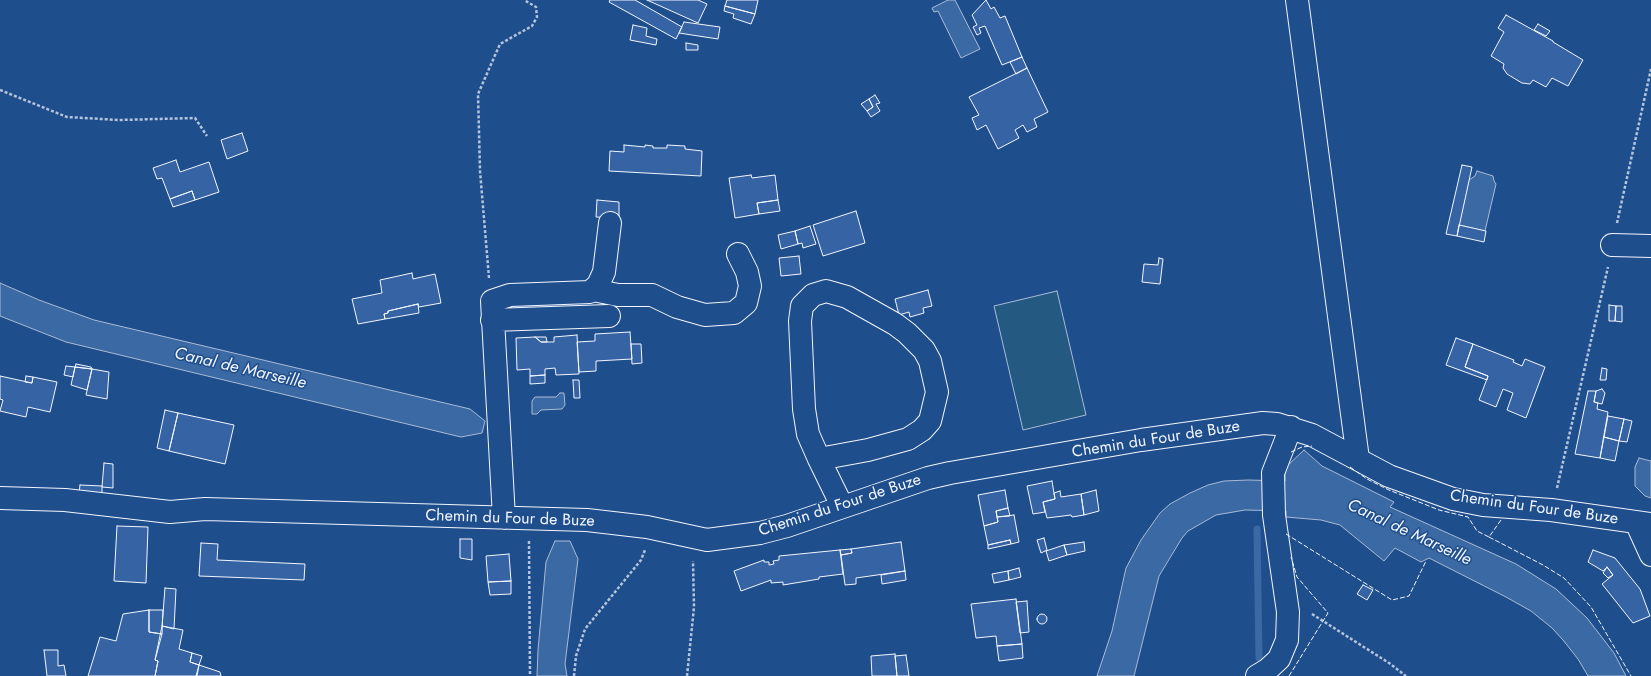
<!DOCTYPE html>
<style>
body{margin:0}
canvas{display:block;background:#1f4e8c}
</style>
<canvas width="1651" height="676"></canvas>
<script>
const ctx = document.querySelector('canvas').getContext('2d');
ctx.lineJoin = 'round';
function fillPath(path, color) { ctx.fillStyle = color; ctx.fill(path, 'evenodd'); }
const toPath = rows => new Path2D(rows.map(r => 'M' + r).join(''));
function trace(path, color, width, dash) { ctx.strokeStyle = color; ctx.lineWidth = width; ctx.lineCap = dash ? 'butt' : 'round'; ctx.setLineDash(dash || []); ctx.stroke(path); }
function write(font, color, halo, rows, align = 'center') {
  ctx.font = font + ' Jost,sans-serif'; ctx.lineWidth = 3; ctx.setLineDash([]); ctx.textBaseline = 'middle'; ctx.strokeStyle = halo; ctx.fillStyle = color; for (const [text, x, y, turn = 0] of rows) {
    ctx.save(); ctx.translate(x, y); ctx.rotate((+turn || 0) * Math.PI / 180); ctx.textAlign = isNaN(turn) ? turn : align; if (halo) ctx.strokeText(text, 0, 0); ctx.fillText(text, 0, 0); ctx.restore();
  }
}
const green = toPath([
 [1057,291,1086,415,1023,430,994,306,1057,291]
]);
const water = toPath([
 [948,0,955,0,980,49,961,58,938,11,934,12,932,8,948,0],
 [1477,171,1493,176,1494,181,1496,184,1485,231,1459,225,1469,180,1475,176,1477,171],
 [0,283,39,300,94,320,470,409,485,421,482,433,461,437,66,342,0,316,0,283],
 [560,393,564,393,565,405,562,409,541,410,537,414,532,414,532,401,535,397,556,397,560,393],
 [1304,450,1322,466,1394,502,1390,507,1516,564,1556,589,1587,618,1614,653,1626,676,1588,676,1578,659,1563,640,1552,628,1531,611,1506,597,1429,558,1421,562,1395,548,1384,561,1340,525,1321,520,1286,517,1286,511,1245,510,1216,515,1188,531,1182,538,1159,576,1134,676,1097,676,1112,631,1126,568,1141,540,1160,513,1170,504,1190,493,1208,485,1224,481,1248,480,1285,481,1285,468,1304,450],
 [1639,458,1651,461,1651,498,1645,496,1635,486,1635,467,1639,458],
 [555,541,570,541,578,559,565,664,567,676,537,676,538,650,546,562,555,541]
]);
const stream = toPath([
 [1257,529,1259,658]
]);
const building = toPath([
 [610,0,635,0,682,27,676,39,609,2,610,0],
 [647,0,698,0,707,4,698,23,647,0],
 [727,0,758,0,755,14,725,6,727,0],
 [986,0,991,9,994,7,1000,18,1005,16,1022,57,1002,65,985,26,979,28,981,33,977,35,973,27,977,25,972,15,986,0],
 [725,6,755,14,751,24,733,18,734,14,724,11,725,6],
 [1506,15,1553,41,1553,42,1583,60,1568,86,1552,78,1546,87,1533,80,1530,84,1522,83,1507,74,1503,68,1504,64,1491,56,1504,32,1498,28,1506,15],
 [684,22,720,27,718,39,679,33,684,22],
 [1538,24,1550,31,1546,36,1534,30,1538,24],
 [633,25,647,28,646,36,657,39,656,45,630,40,633,25],
 [686,43,698,45,698,50,686,50,686,43],
 [1022,57,1027,68,1016,74,1010,62,1022,57],
 [1027,68,1048,112,1034,119,1037,127,1027,132,1023,125,1015,130,1019,138,998,149,986,125,977,130,972,118,979,115,969,97,1027,68],
 [875,95,880,103,876,104,880,111,871,117,867,111,873,107,869,99,875,95],
 [869,99,873,107,867,111,861,104,869,99],
 [242,133,248,151,227,159,221,140,242,133],
 [624,145,645,147,645,145,653,146,653,148,667,148,667,145,685,146,685,149,702,151,701,176,609,171,610,151,624,152,624,145],
 [176,160,180,172,209,162,219,192,195,200,192,191,170,199,162,178,157,179,153,168,176,160],
 [1462,165,1472,167,1457,236,1446,234,1462,165],
 [751,175,752,178,775,175,778,200,757,203,759,214,735,218,729,178,751,175],
 [192,191,195,200,173,207,170,199,192,191],
 [597,200,619,202,619,218,596,217,597,200],
 [778,200,780,211,759,214,757,203,778,200],
 [856,211,865,243,823,256,813,225,856,211],
 [1459,225,1486,231,1484,242,1457,236,1459,225],
 [810,226,816,244,803,248,802,243,798,244,795,231,810,226],
 [795,231,798,244,781,249,778,235,795,231],
 [799,256,801,274,781,276,779,258,799,256],
 [1159,258,1163,259,1160,284,1142,282,1144,264,1158,265,1159,258],
 [412,273,413,279,435,274,441,303,419,307,418,304,388,311,388,313,384,314,385,319,358,324,352,299,382,293,380,280,412,273],
 [928,290,932,306,923,308,924,313,910,317,909,312,899,315,895,299,928,290],
 [418,304,419,313,385,319,384,314,388,313,388,311,418,304],
 [1609,305,1616,306,1615,321,1609,321,1609,305],
 [1616,306,1622,306,1622,322,1615,321,1616,306],
 [630,332,632,359,596,361,596,371,579,372,577,342,595,341,595,334,630,332],
 [577,335,579,374,556,375,555,368,545,369,545,375,530,376,530,369,517,370,516,338,535,337,541,342,554,342,554,337,577,335],
 [535,337,546,337,547,342,541,342,535,337],
 [1456,338,1473,344,1465,367,1488,376,1487,380,1446,365,1456,338],
 [631,344,641,344,642,363,632,364,631,344],
 [1473,344,1514,360,1513,362,1522,366,1525,359,1545,367,1526,418,1507,410,1513,393,1503,389,1496,407,1479,400,1488,376,1465,367,1473,344],
 [76,364,91,367,92,369,75,367,76,364],
 [66,366,75,367,73,377,64,375,66,366],
 [75,367,92,369,87,390,71,385,75,367],
 [1602,368,1607,369,1606,380,1600,380,1602,368],
 [92,369,109,372,107,399,86,395,92,369],
 [545,375,545,383,530,384,530,376,545,375],
 [0,376,32,383,33,377,57,382,50,412,28,407,26,417,0,411,3,400,0,399,0,376],
 [26,376,33,377,32,383,25,382,26,376],
 [573,380,579,380,580,398,574,398,573,380],
 [1602,389,1605,393,1602,404,1594,402,1596,391,1602,389],
 [1588,391,1596,391,1594,402,1598,403,1597,409,1608,412,1600,458,1575,454,1588,391],
 [165,410,178,413,169,451,157,448,165,410],
 [178,413,234,425,225,464,169,451,178,413],
 [1608,416,1624,419,1619,441,1604,437,1608,416],
 [1624,419,1632,421,1627,442,1619,441,1624,419],
 [1604,437,1619,441,1615,461,1600,458,1604,437],
 [104,463,113,464,113,488,102,487,104,463],
 [1052,481,1055,499,1043,502,1045,512,1033,514,1027,486,1052,481],
 [80,485,102,486,102,494,79,493,80,485],
 [1005,490,1008,508,996,511,998,522,984,526,978,495,1005,490],
 [1096,490,1099,511,1084,515,1081,494,1096,490],
 [1060,491,1061,497,1081,494,1084,515,1072,517,1071,515,1047,518,1043,502,1055,499,1054,493,1060,491],
 [1008,508,1010,516,997,517,996,511,1008,508],
 [1014,515,1019,542,1011,544,1010,540,988,545,984,526,998,522,997,517,1014,515],
 [117,526,148,527,146,583,114,581,117,526],
 [1044,538,1047,550,1041,553,1037,540,1044,538],
 [460,539,472,539,472,560,460,558,460,539],
 [1010,540,1011,544,988,549,988,545,1010,540],
 [901,542,905,571,856,578,856,584,845,585,841,555,852,553,851,549,901,542],
 [1084,542,1085,551,1067,555,1064,545,1084,542],
 [201,543,218,544,217,560,305,564,304,580,199,576,201,543],
 [1064,545,1067,555,1049,561,1046,551,1064,545],
 [851,549,852,553,841,555,840,550,851,549],
 [840,550,843,574,819,577,819,579,783,585,783,582,771,583,771,580,741,591,734,571,764,560,764,562,769,562,769,565,774,564,773,561,779,560,779,556,840,550],
 [1593,550,1615,558,1640,589,1650,616,1633,623,1602,584,1613,575,1607,567,1603,571,1588,562,1593,550],
 [509,554,511,581,488,582,486,556,509,554],
 [1607,567,1613,575,1608,578,1603,573,1607,567],
 [1019,568,1021,577,1009,580,1008,571,1019,568],
 [905,571,906,580,882,584,881,575,905,571],
 [1008,571,1009,580,994,583,992,574,1008,571],
 [511,581,511,594,490,595,488,582,511,581],
 [1363,585,1373,590,1367,600,1357,594,1363,585],
 [165,588,176,589,174,629,162,626,165,588],
 [1016,599,1022,644,997,646,996,636,976,638,971,604,1016,599],
 [1027,601,1029,632,1020,633,1016,602,1027,601],
 [149,610,163,610,162,634,149,632,149,610],
 [149,610,149,632,162,634,155,660,158,661,155,676,88,676,100,637,116,641,123,614,149,610],
 '1037 619a5 5 0 1 1 10 0a5 5 0 1 1-10 0Z',
 [162,626,183,630,179,649,192,653,190,662,199,665,197,676,155,676,158,661,155,660,162,626],
 [1022,644,1023,658,999,661,997,646,1022,644],
 [44,650,58,650,58,666,64,665,66,676,47,676,44,650],
 [192,653,202,656,199,665,190,662,192,653],
 [895,654,897,676,872,676,871,656,895,654],
 [906,655,909,676,897,676,895,656,906,655],
 [199,665,220,672,221,676,196,676,199,665]
]);
const path = toPath([
 [0,90,67,117,119,120,195,118,207,136],
 [1617,223,1651,69],
 [489,278,480,171,478,94,500,44,532,26,537,17,536,7,524,0],
 [1557,488,1608,267],
 [529,541,530,676],
 [1312,614,1389,663,1406,676],
 [574,676,576,656,585,629,641,560,645,550],
 [687,676,694,607,693,561]
]);
const minor = toPath([
 [1297,0,1358,459],
 [1612,245,1651,246],
 [593,290,618,295,652,295,677,307,705,315,734,313,746,303,750,286,747,272,738,254],
 [492,320,609,316],
 [819,459,868,450,908,439,922,430,930,421,937,392,930,361,924,350,907,333,895,324,847,297,826,291,813,295,802,306,800,321,804,409,808,434,819,459,842,506],
 [0,498,65,500,170,512,205,509,587,520,647,527,707,540,760,533,787,526,928,478,950,473,1141,440,1263,423,1277,424,1312,435,1389,476,1453,499,1483,505,1551,510,1651,524],
 [504,518,492,301,510,295,590,292,598,285,604,272,610,223],
 [1636,522,1651,555],
 [1257,676,1267,670,1279,659,1287,640,1288,612,1274,515,1273,473,1291,427]
]);
const fence = toPath([
 [1291,452,1302,447,1312,446],
 [1350,467,1367,479,1389,490,1439,510,1468,517,1477,531,1489,537,1501,520],
 [1286,534,1392,600,1409,596,1426,561],
 [1489,537,1543,565,1564,578,1591,607,1631,676],
 [1289,676,1328,613,1297,577,1291,557]
]);
const streetNames = [
 ["Chemin du Four de Buze",1156,440,-9],
 ["Chemin du Four de Buze",840,506,-18],
 ["Chemin du Four de Buze",1534,508,8],
 ["Chemin du Four de Buze",510,519,2]
];
const waterNames = [
 ["Canal de Marseille",240,369,13],
 ["Canal de Marseille",1409,533,25]
];
fillPath(green, '#245a82');
trace(green, '#a8bbd7', 1);
fillPath(water, '#3b69a3');
trace(water, '#a8bbd7', 1);
trace(stream, '#3b69a3', 7);
fillPath(building, '#3563a3');
trace(building, '#f2f6ff', 1);
trace(minor, '#f2f6ff', 24);
trace(path, '#b3c4dc', 2.5, [3, 2]);
trace(minor, '#1f4e8c', 22);
trace(fence, '#f2f6ff', 1, [5, 2]);
write('16px', '#f2f6ff', '#1f4e8c', streetNames);
write('italic 17px', '#f2f6ff', '#1f4e8c', waterNames);
</script>
